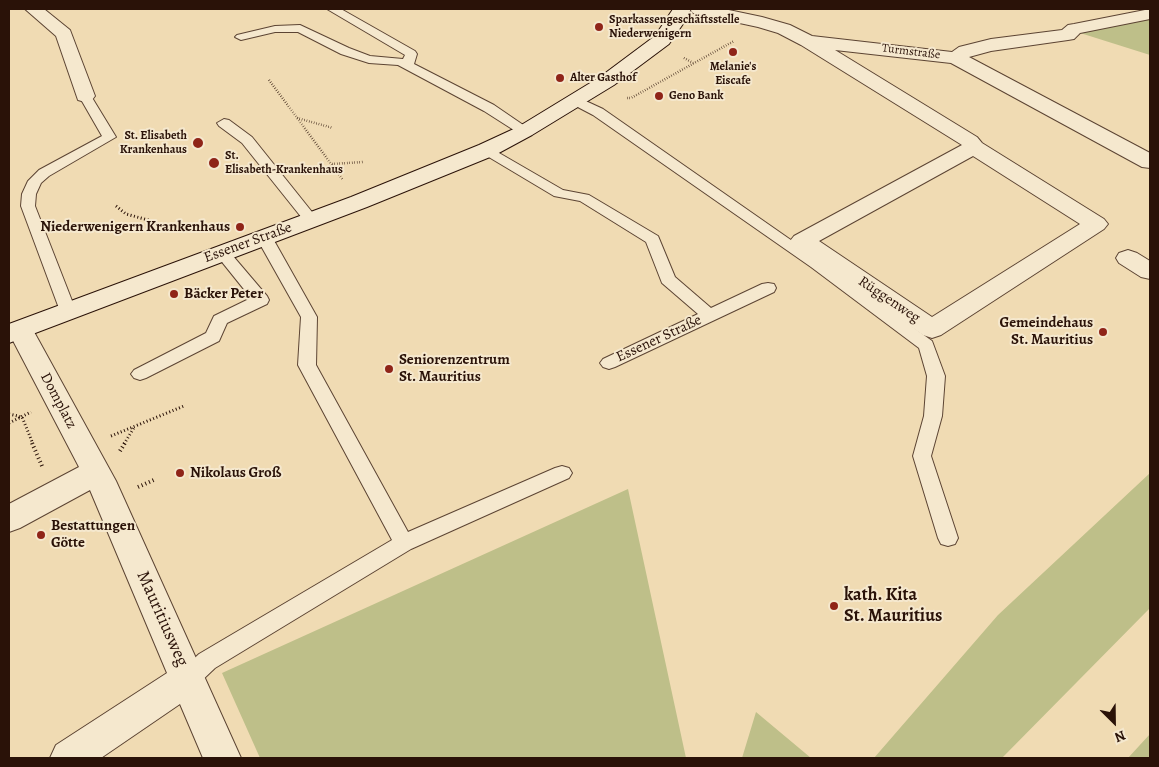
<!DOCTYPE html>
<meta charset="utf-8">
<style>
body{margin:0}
#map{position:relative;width:1159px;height:767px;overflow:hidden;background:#f0dbb3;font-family:Alegreya,serif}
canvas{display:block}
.frame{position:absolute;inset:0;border:10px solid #2a1208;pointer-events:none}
.north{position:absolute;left:1089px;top:697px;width:50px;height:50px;-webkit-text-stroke:4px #f5e8ce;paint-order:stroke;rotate:157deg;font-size:14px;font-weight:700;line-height:20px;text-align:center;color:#2a1208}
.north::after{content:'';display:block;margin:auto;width:18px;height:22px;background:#2a1208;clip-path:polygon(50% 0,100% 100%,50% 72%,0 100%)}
</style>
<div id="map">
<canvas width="1159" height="767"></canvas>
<div class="frame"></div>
<div class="north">N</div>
</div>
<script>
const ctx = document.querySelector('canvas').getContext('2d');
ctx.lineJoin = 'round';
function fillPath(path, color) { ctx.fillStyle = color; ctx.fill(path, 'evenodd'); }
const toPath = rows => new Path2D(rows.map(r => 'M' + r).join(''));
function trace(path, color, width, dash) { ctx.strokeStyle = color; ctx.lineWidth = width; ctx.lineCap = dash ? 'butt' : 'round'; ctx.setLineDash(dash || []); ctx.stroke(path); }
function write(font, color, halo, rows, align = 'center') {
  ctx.font = font + ' Alegreya,serif'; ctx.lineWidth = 4; ctx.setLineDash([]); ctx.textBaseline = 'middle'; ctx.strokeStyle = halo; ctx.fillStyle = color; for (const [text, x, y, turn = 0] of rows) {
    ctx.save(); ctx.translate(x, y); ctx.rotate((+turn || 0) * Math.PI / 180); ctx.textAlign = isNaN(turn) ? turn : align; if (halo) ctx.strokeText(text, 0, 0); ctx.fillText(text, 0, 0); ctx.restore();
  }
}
const green = toPath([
 [1150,16,1150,55,1077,32],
 [1150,473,1150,608,1002,758,874,758,998,615],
 [628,489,686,758,260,758,222,673],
 [756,712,811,758,742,758],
 [1150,734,1150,758,1128,758]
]);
const pathFar2 = toPath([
 [684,58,693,63],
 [269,80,343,180],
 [627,98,631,98,734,41],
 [297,118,333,128],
 [332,164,363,162]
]);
const pathFar1 = toPath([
 [116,206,126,214,148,220,152,223],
 [9,414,22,417,33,444],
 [9,423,31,412],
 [111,436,184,406],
 [124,444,135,426]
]);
const path = toPath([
 [32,443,42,466],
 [120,451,125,443],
 [138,487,156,479]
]);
const lane = toPath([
 [327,9,341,9,415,51,417,54,414,64,494,105,532,131,530,134,520,134,484,111,398,65,369,63,341,54,298,32,275,32,241,40,235,37,237,35,275,26,300,25,349,48,370,56,403,59,405,55,327,9],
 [85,92,91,96,116,137,49,176,41,183,36,194,35,206,76,311,74,315,68,316,62,315,60,311,21,206,22,194,28,181,39,170,102,136,79,96,85,92],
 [577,97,603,109,821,261,932,341,945,376,942,416,931,456,958,538,955,544,948,546,941,544,938,538,913,456,924,416,927,376,919,348,811,267,593,115,572,104,571,101,572,98,577,97],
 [224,119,229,120,252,137,316,217,318,220,316,223,306,223,242,143,219,126,217,123,224,119],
 [487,146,563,190,589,195,658,236,675,277,711,308,762,284,768,283,774,284,776,288,774,292,615,367,609,369,603,367,600,363,603,359,698,314,662,283,646,242,580,201,554,196,482,153,480,150,487,146],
 [264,232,269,234,272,237,317,317,316,365,408,532,555,468,562,466,569,468,572,473,569,478,411,549,215,668,196,686,188,689,180,686,177,679,180,672,199,654,392,540,298,365,301,317,256,237,259,234,264,232],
 [222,247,227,249,267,296,269,300,267,304,227,323,219,341,146,378,140,380,134,378,131,374,134,370,206,333,214,316,251,298,214,252,217,249,222,247]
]);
const street = toPath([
 [25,9,44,9,70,30,95,96,92,100,85,102,78,100,56,36,25,9],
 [690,9,724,9,762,17,790,25,812,36,952,52,959,47,991,39,1062,30,1068,25,1074,24,1150,9,1150,19,1080,33,1074,39,1068,40,991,51,969,57,1150,153,1150,168,1142,167,951,63,835,50,977,137,982,143,1104,219,1108,224,1104,229,941,335,932,338,923,335,794,246,790,241,794,236,962,145,801,45,778,33,758,27,693,13,690,9],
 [973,156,1080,224,932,317,819,241,973,156],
 [1128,250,1137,253,1150,261,1150,279,1141,277,1119,263,1116,258,1119,253,1128,250],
 [20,321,29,324,33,330,116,481,241,758,203,758,180,704,101,758,50,758,56,745,167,673,90,490,20,528,9,532,9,504,79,467,9,333,11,324,20,321]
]);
const secondary = toPath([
 [673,9,691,9,685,21,669,44,614,85,532,135,495,155,367,207,9,343,9,324,351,197,479,145,518,127,600,77,655,36,673,9]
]);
const markers = [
 [599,27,5,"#8f2418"],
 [733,52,5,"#8f2418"],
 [560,78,5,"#8f2418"],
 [659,96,5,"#8f2418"],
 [198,143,6,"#8f2418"],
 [214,163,6,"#8f2418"],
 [240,227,5,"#8f2418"],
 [174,294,5,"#8f2418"],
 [1103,332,5,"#8f2418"],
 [389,369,5,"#8f2418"],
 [180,473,5,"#8f2418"],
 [41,535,5,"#8f2418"],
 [834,606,5,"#8f2418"]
];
const farPoinames = [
 ["Sparkassengeschäftsstelle",609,20],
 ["Niederwenigern",609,34],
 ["Melanie's",733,67,"center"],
 ["Eiscafe",733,81,"center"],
 ["Alter Gasthof",570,78],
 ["Geno Bank",669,96],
 ["St. Elisabeth",187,136,"right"],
 ["Krankenhaus",187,150,"right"],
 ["St.",225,156],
 ["Elisabeth-Krankenhaus",225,170]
];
const farStreetnames = [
 ["Turmstraße",911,52,7]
];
const poiNames = [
 ["Niederwenigern Krankenhaus",230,227,"right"],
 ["Bäcker Peter",184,294],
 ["Gemeindehaus",1093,323,"right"],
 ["St. Mauritius",1093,340,"right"],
 ["Seniorenzentrum",399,360],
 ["St. Mauritius",399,377],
 ["Nikolaus Groß",190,473],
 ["Bestattungen",51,526],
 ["Götte",51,543]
];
const streetNames = [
 ["Essener Straße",248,243,-20],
 ["Rüggenweg",889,300,34],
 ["Essener Straße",659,339,-25],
 ["Domplatz",58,401,62]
];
const nearPoinames = [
 ["kath. Kita",844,596],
 ["St. Mauritius",844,617]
];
const nearStreetnames = [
 ["Mauritiusweg",162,619,66]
];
fillPath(green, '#bebf89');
trace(lane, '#5c4433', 2);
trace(street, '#5c4433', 2);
trace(secondary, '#2a1208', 2);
trace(pathFar2, '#2a1208', 2.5, [0.5, 2]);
trace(pathFar1, '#2a1208', 3, [1, 2.5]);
trace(path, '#2a1208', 4, [1, 3]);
fillPath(lane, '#f5e8ce');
fillPath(street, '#f5e8ce');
fillPath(secondary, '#f5e8ce');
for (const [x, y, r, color] of markers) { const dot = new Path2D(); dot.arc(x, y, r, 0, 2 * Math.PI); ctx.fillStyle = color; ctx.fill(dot); trace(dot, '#f5e8ce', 2); }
write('bold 12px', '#2a1208', '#f5e8ce', farPoinames, 'left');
write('12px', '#2a1208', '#f5e8ce', farStreetnames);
write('bold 15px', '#2a1208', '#f5e8ce', poiNames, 'left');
write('15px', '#2a1208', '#f5e8ce', streetNames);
write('bold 18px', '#2a1208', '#f5e8ce', nearPoinames, 'left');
write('18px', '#2a1208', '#f5e8ce', nearStreetnames);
</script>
